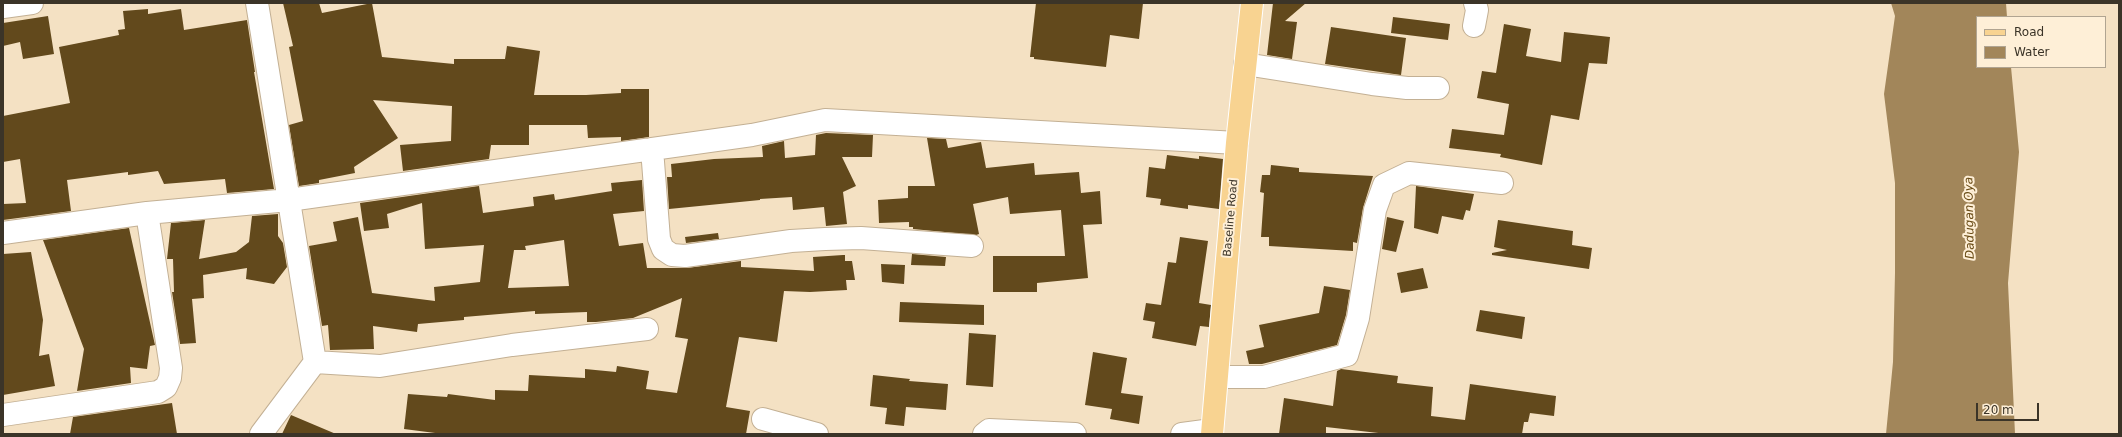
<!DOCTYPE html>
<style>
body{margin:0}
#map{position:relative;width:2122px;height:437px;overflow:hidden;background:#f4e1c3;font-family:"DejaVu Sans",sans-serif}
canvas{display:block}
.frame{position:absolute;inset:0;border:4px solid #3b3428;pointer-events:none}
.legend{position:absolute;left:1976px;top:16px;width:130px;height:52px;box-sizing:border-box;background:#feefd7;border:1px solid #b0a491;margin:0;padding:5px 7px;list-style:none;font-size:12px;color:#3b3428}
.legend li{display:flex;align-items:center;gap:8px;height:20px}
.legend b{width:20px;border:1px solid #b0a491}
.scale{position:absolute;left:1976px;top:403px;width:63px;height:18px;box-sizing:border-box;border:2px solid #3b3428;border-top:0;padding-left:5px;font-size:12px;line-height:14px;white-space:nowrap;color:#3b3428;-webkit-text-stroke:3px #feefd7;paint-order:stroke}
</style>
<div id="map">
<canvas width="2122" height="437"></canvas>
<div class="frame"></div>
<ul class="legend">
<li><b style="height:5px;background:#f8d391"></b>Road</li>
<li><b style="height:11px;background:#a2865a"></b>Water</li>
</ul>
<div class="scale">20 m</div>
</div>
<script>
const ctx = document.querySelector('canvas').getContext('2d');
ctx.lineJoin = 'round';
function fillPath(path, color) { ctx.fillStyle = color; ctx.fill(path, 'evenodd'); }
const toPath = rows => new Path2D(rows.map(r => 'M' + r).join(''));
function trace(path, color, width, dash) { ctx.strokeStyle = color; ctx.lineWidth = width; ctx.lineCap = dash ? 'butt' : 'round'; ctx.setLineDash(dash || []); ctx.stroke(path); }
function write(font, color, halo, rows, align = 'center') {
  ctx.font = font + ' "DejaVu Sans",sans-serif'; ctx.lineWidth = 4; ctx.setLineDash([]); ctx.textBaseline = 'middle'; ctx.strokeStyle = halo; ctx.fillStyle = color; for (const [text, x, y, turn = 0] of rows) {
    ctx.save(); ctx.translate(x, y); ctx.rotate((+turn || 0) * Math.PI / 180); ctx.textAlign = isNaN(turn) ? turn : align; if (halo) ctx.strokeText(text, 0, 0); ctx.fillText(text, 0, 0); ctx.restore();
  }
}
const water = toPath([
 [1891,3,2006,3,2007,17,1977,17,1977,67,2011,67,2019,152,2008,283,2015,434,1886,434,1893,362,1895,273,1895,183,1884,94,1895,16]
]);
const building = toPath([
 [283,3,319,3,322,13,372,3,382,57,454,64,454,59,505,59,507,46,540,51,534,95,586,95,621,93,621,89,649,89,649,137,621,141,621,137,588,138,587,125,529,125,529,145,491,145,489,159,403,171,400,145,451,141,452,106,373,100,398,138,354,167,355,173,319,180,319,183,299,186,289,125,303,121,289,47,293,46],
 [1036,3,1143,3,1139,39,1110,35,1106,67,1034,59,1034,57,1030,57],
 [1273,3,1306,3,1285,21,1297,22,1292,59,1267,55],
 [148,9,148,14,181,9,184,30,247,20,255,72,254,72,274,189,227,193,225,179,164,184,158,171,128,175,128,172,67,180,71,211,3,220,3,204,26,203,20,159,3,162,3,116,70,103,59,47,119,35,118,30,125,29,123,11],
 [48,16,54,54,23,59,20,42,3,46,3,23],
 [1393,17,1450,24,1448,40,1391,33],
 [1504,24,1531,29,1526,56,1561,62,1564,32,1610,37,1607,64,1589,63,1579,120,1551,115,1542,165,1500,157,1501,154,1449,148,1452,129,1504,135,1509,104,1477,98,1482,71,1496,73],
 [1331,27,1406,38,1401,75,1325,64],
 [826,133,873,135,872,157,842,157,856,186,843,192,847,224,826,226,824,207,793,210,792,197,760,199,760,200,669,209,667,177,672,177,671,164,714,159,763,157,762,146,784,141,785,158,815,155,816,135],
 [927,138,946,139,948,148,981,142,986,168,1034,163,1035,175,1079,172,1081,193,1100,191,1102,224,1083,225,1088,278,1037,283,1037,292,993,292,993,256,1065,256,1061,210,1010,214,1008,197,973,204,979,234,976,235,913,229,913,227,909,227,909,222,879,223,878,200,908,198,908,186,935,186],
 [1167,155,1199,159,1199,156,1223,159,1219,209,1188,205,1188,209,1160,205,1161,199,1146,197,1149,167,1165,169],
 [1271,165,1299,168,1299,172,1373,176,1363,208,1357,243,1353,242,1353,251,1269,246,1269,237,1261,237,1264,193,1260,192,1262,175,1270,175],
 [642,180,644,211,613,214,619,246,643,243,647,268,687,268,741,261,741,267,814,271,813,257,843,255,845,255,845,261,852,261,855,280,846,280,847,290,810,292,784,291,777,342,739,337,726,407,750,411,746,434,443,434,404,429,408,394,447,397,448,394,495,400,495,390,528,391,529,375,585,378,585,369,616,372,617,366,649,371,646,389,677,393,688,339,675,337,682,298,633,318,596,322,587,322,587,312,535,314,535,311,464,317,464,320,418,324,417,332,373,326,374,349,330,350,328,325,322,326,309,246,337,241,333,222,358,217,372,293,435,301,434,287,480,282,484,245,425,249,422,203,387,214,389,228,364,231,360,203,479,186,483,213,534,206,533,197,554,194,555,200,612,191,611,183],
 [564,240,569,286,508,288,514,250,526,250,525,246],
 [1416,186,1474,194,1470,211,1466,210,1463,220,1442,216,1438,234,1414,228],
 [278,214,278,236,283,243,287,267,274,284,246,279,247,268,203,275,204,298,192,299,196,343,180,344,172,292,174,292,173,259,167,259,171,223,205,220,199,259,236,252,249,242,252,216],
 [1387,217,1404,221,1396,252,1382,249],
 [1498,220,1573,231,1572,245,1592,248,1589,269,1492,255,1492,253,1507,250,1494,247],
 [129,228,155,345,150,346,147,369,130,367,131,383,77,391,84,349,43,240],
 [718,233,719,239,686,243,685,237],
 [1180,237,1208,241,1199,303,1211,305,1209,327,1200,326,1196,346,1152,338,1155,322,1143,320,1146,303,1161,305,1168,262,1176,263],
 [31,252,43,320,39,356,49,354,55,386,3,395,3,254],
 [912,254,946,257,945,266,911,265],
 [881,264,905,265,904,284,882,282],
 [1423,268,1428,288,1401,293,1397,273],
 [1324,286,1350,290,1346,315,1337,345,1262,364,1249,364,1246,351,1264,347,1259,325,1319,313],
 [900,302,984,305,984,325,899,322],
 [1480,310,1525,317,1522,339,1476,331],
 [969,333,996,335,993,387,966,385],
 [1093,352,1127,358,1121,393,1143,396,1139,424,1110,419,1112,409,1085,405],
 [1341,369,1398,376,1397,383,1433,387,1431,416,1465,420,1470,384,1556,396,1554,416,1530,413,1528,422,1524,422,1522,434,1387,434,1326,427,1326,434,1279,434,1284,398,1333,406,1337,371],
 [873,375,910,379,909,381,948,384,946,410,906,407,904,426,885,424,887,408,870,406],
 [172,403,177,434,70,434,73,417],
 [291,415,336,434,282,434]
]);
const minor = toPath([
 [257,3,315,362,261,434],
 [3,7,32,3],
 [1474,26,1477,10,1475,3],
 [1245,64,1372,84,1407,88,1438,88],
 [652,149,659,239,663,249,672,255,685,256,791,241,825,239,861,238,972,246],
 [3,233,147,213,289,200,752,135,825,120,1237,143],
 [315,362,380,366,512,345,647,329],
 [1218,377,1264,377,1347,355,1358,318,1375,210,1384,185,1409,173,1502,183],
 [3,415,158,392,166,387,170,378,171,368,147,213],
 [763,419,817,434],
 [984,434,989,430,1075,434],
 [1182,434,1212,430]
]);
const major = toPath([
 [1212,434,1237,143,1252,3]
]);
const streetNames = [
 ["Baseline Road",1231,218,-85]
];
const waterNames = [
 ["Dadugan Oya",1970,218,-91]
];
fillPath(water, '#a2865a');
fillPath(building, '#62491c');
trace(minor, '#c3b094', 24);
trace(major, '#fff', 24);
trace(minor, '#fff', 22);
trace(major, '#f8d391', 22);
write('11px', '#3b3428', '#feefd7', streetNames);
write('italic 12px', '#6a4c16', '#feefd7', waterNames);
</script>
